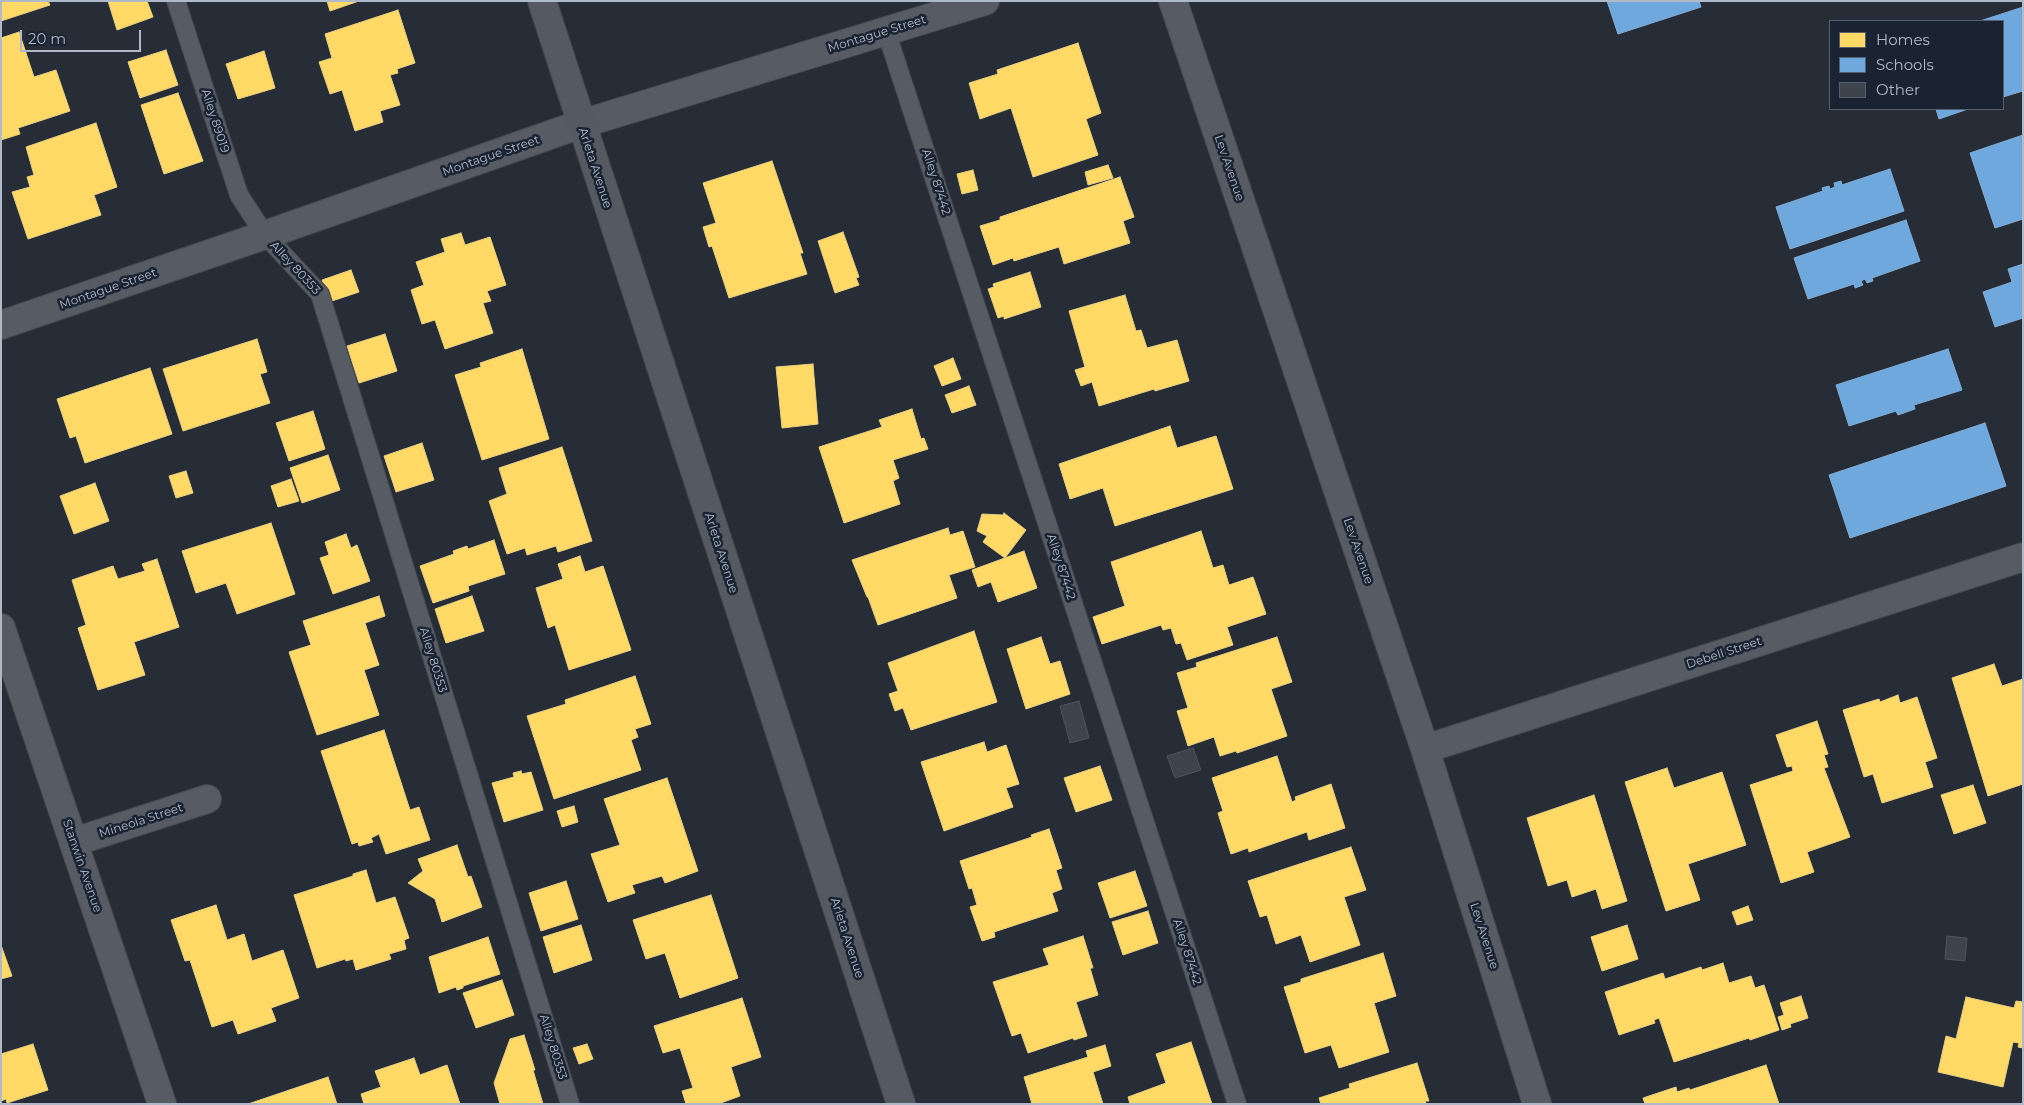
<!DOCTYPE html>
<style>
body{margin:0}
#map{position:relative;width:2024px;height:1105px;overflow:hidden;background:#262d36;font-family:Montserrat,sans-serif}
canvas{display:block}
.frame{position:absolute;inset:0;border:2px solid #afb9c8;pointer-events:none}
.legend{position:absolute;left:1829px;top:20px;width:175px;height:90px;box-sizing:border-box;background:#1a2331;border:1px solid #565f6d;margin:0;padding:6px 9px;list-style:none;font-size:15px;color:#afb9c8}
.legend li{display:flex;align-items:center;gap:10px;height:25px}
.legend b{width:25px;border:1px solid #565f6d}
.scale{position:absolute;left:20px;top:30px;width:121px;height:22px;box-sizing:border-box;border:2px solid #afb9c8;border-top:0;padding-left:6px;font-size:15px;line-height:18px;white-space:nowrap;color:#afb9c8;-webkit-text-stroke:4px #1a2331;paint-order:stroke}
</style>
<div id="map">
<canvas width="2024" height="1105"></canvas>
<div class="frame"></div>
<ul class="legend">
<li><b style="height:14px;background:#ffd966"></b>Homes</li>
<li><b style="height:14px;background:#6fa8dc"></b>Schools</li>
<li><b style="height:14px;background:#3e444c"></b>Other</li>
</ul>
<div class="scale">20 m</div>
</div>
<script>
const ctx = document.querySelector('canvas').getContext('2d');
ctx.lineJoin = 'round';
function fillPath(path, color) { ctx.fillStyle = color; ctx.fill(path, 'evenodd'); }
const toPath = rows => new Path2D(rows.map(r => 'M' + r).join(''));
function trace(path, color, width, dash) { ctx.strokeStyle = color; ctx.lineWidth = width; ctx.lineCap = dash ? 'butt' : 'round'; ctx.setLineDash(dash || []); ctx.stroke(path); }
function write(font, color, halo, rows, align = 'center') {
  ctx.font = font + ' Montserrat,sans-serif'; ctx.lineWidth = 5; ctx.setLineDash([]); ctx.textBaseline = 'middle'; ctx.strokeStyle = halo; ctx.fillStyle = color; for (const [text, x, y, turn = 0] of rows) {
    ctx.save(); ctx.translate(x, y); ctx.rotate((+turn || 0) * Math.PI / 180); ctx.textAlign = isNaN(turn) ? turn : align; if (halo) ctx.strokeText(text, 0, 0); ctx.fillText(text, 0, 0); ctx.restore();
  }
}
const homes = toPath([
 [1,1,48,1,50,5,1,21,1,1],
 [108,1,147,1,153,17,117,30,108,1],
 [327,1,359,1,330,11,327,1],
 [398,10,415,63,397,69,398,73,390,75,400,105,380,111,383,122,355,131,342,90,330,94,319,62,332,58,325,34,398,10],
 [19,32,34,77,56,70,70,111,18,128,20,134,1,140,1,38,19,32],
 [1078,43,1101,113,1086,119,1098,155,1033,177,1011,108,980,119,969,83,998,74,997,70,1078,43],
 [166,50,178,85,140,98,128,62,166,50],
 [264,51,275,88,238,99,226,64,264,51],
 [178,93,203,161,164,174,141,105,178,93],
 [96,123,117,187,94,195,101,215,28,239,12,192,30,187,27,177,34,175,26,147,96,123],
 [772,161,803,253,800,253,807,274,729,298,712,246,709,247,703,227,716,223,703,183,772,161],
 [1108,165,1113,178,1088,185,1085,172,1108,165],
 [973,170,978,190,962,194,957,174,973,170],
 [1120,177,1134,217,1123,221,1130,243,1064,264,1059,247,1014,261,1013,258,993,265,980,226,1000,220,1000,217,1120,177],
 [843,232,859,277,856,278,859,285,835,293,818,241,843,232],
 [461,233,465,245,490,237,506,285,487,291,491,301,483,303,493,333,445,349,435,320,422,324,411,290,424,285,416,262,445,252,441,239,461,233],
 [351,270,359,292,329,302,322,280,351,270],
 [1030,272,1041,307,1004,319,1004,316,998,318,988,289,994,287,993,284,1030,272],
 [1125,295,1136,331,1141,330,1147,348,1177,340,1189,381,1155,391,1154,389,1099,406,1092,382,1081,386,1075,370,1085,367,1069,311,1125,295],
 [385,334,397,371,359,383,347,346,385,334],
 [257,339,267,372,260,374,270,403,183,431,163,369,257,339],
 [522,349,549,439,482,460,455,375,481,367,480,363,522,349],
 [953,358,961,379,942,386,934,366,953,358],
 [813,364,818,424,782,428,776,367,813,364],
 [150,368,172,434,85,463,76,436,70,438,57,399,150,368],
 [969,386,976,405,952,413,945,395,969,386],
 [912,409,921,439,924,438,928,449,893,460,899,478,893,481,900,504,844,523,819,447,882,427,879,420,912,409],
 [313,411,325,449,289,461,276,423,313,411],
 [1170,426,1177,448,1216,436,1233,489,1115,526,1103,488,1070,499,1059,464,1170,426],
 [422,443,434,480,396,492,384,456,422,443],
 [562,447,592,541,558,552,556,546,527,555,525,548,507,554,489,501,507,494,499,468,562,447],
 [328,455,340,490,302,503,290,468,328,455],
 [186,471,193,493,176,498,169,476,186,471],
 [291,479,299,501,278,507,271,486,291,479],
 [95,483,109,521,74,534,60,496,95,483],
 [1004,513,1026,530,1005,558,983,542,987,536,977,531,982,514,1003,515,1004,513],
 [271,523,295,594,237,614,226,583,196,593,182,551,271,523],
 [948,528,950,535,963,531,975,567,949,575,957,598,878,625,868,597,867,597,852,560,948,528],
 [1201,531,1213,568,1223,565,1229,585,1253,577,1266,614,1227,627,1233,645,1187,660,1181,643,1176,644,1171,628,1163,630,1161,625,1102,644,1093,617,1125,606,1111,562,1201,531],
 [346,534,351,548,357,545,370,581,333,594,320,558,329,555,325,542,346,534],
 [494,540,505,574,468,586,469,591,433,603,420,566,454,554,453,551,467,546,468,549,494,540],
 [1024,551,1037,588,998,602,991,582,978,587,972,570,1024,551],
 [580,556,585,572,603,566,631,650,569,670,555,625,548,628,536,588,563,579,558,564,580,556],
 [157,559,179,627,134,642,145,675,98,690,78,628,86,625,72,580,113,566,118,579,145,571,142,564,157,559],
 [379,596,385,616,365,623,379,665,364,670,379,715,317,735,289,652,311,645,303,621,379,596],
 [472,596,484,631,446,643,435,609,472,596],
 [974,631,997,702,911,730,903,708,895,711,889,694,898,691,888,663,974,631],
 [1041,637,1050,664,1060,661,1070,694,1026,709,1007,649,1041,637],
 [1277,637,1292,682,1271,689,1287,736,1237,753,1236,751,1220,756,1214,737,1188,746,1177,711,1188,708,1177,673,1197,667,1196,663,1277,637],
 [1994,664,2002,686,2023,679,2023,784,1988,796,1952,678,1994,664],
 [635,676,651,724,635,729,638,737,631,740,641,770,554,799,527,716,566,704,565,700,635,676],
 [1898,695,1900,703,1917,697,1937,758,1925,762,1933,787,1882,803,1873,774,1864,777,1843,710,1879,699,1880,702,1898,695],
 [1817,721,1828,754,1824,755,1828,767,1824,768,1850,837,1807,852,1814,872,1781,883,1750,785,1793,771,1792,766,1787,767,1776,735,1817,721],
 [384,730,410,810,419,807,430,840,386,854,379,834,371,838,373,842,359,846,358,842,352,844,321,751,384,730],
 [984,742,987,752,1006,745,1019,784,1006,788,1013,807,944,831,921,762,984,742],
 [1277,756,1292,802,1296,800,1295,797,1331,784,1345,828,1309,840,1307,832,1249,852,1248,848,1231,854,1218,813,1223,811,1212,778,1277,756],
 [1100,766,1112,800,1076,812,1064,778,1100,766],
 [1667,768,1674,788,1722,772,1746,845,1688,864,1700,900,1666,911,1625,782,1667,768],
 [521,771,522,774,531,772,543,810,504,822,492,783,514,777,513,773,521,771],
 [667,778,698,871,665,883,662,876,632,885,635,893,608,902,591,854,620,845,604,799,667,778],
 [1973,785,1986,823,1954,834,1941,795,1973,785],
 [1594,795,1627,901,1602,909,1596,889,1572,897,1567,880,1548,886,1527,818,1594,795],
 [574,806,578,822,562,827,557,811,574,806],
 [1049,829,1062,868,1056,870,1062,889,1052,893,1058,911,994,932,995,937,982,941,970,907,977,905,972,888,969,889,960,861,1032,837,1031,835,1049,829],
 [457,845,468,877,471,876,482,907,442,922,435,899,408,883,423,871,418,859,457,845],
 [1351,847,1366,890,1344,897,1360,945,1310,962,1301,935,1276,944,1267,915,1260,917,1248,881,1351,847],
 [366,870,376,903,395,897,409,938,404,940,406,949,389,954,391,959,356,970,353,959,346,961,345,959,317,968,294,895,353,876,353,874,366,870],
 [1135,871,1147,906,1110,918,1098,883,1135,871],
 [566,881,578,919,541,931,529,893,566,881],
 [711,895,738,978,680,998,665,953,646,959,633,920,711,895],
 [216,905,227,940,244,934,252,961,283,950,299,998,271,1008,276,1021,238,1034,233,1020,212,1027,190,960,185,961,171,920,216,905],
 [1748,906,1753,920,1737,925,1732,912,1748,906],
 [1148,911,1158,943,1123,955,1112,922,1148,911],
 [581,925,592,960,554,973,543,937,581,925],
 [1627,925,1638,959,1602,971,1591,937,1627,925],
 [1083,936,1093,968,1090,968,1098,995,1076,1002,1087,1036,1074,1040,1073,1038,1028,1053,1021,1033,1012,1036,993,982,1049,965,1043,949,1083,936],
 [488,937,500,974,463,986,463,988,457,990,456,987,439,993,429,957,488,937],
 [1,945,12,976,1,979,1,945],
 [1383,953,1396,996,1374,1003,1389,1052,1339,1068,1331,1045,1305,1053,1284,987,1301,982,1301,979,1383,953],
 [1723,963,1729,983,1751,976,1755,988,1764,985,1779,1030,1750,1040,1749,1038,1674,1062,1659,1018,1654,1020,1655,1023,1619,1035,1605,992,1663,973,1665,979,1701,967,1702,970,1723,963],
 [502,980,514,1015,476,1028,463,993,502,980],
 [1801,996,1808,1018,1790,1024,1791,1027,1782,1030,1778,1017,1784,1015,1780,1003,1801,996],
 [1966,997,2014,1008,2016,1001,2023,1002,2023,1048,2018,1047,2019,1043,2013,1042,2003,1087,1938,1072,1946,1036,1956,1039,1966,997],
 [742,998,761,1057,731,1067,740,1096,718,1104,686,1104,682,1091,693,1088,680,1048,663,1053,654,1026,742,998],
 [524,1035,535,1070,533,1070,543,1104,500,1104,494,1083,510,1039,524,1035],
 [1191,1042,1212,1104,1130,1104,1128,1097,1166,1083,1156,1054,1191,1042],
 [33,1044,48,1090,7,1103,6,1099,1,1101,1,1054,33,1044],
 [587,1044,593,1059,579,1064,573,1048,587,1044],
 [1105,1045,1111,1066,1093,1072,1103,1104,1032,1104,1024,1077,1088,1057,1086,1051,1105,1045],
 [414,1058,420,1075,447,1065,460,1104,364,1104,361,1094,381,1087,375,1071,414,1058],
 [1417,1063,1429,1101,1425,1101,1426,1104,1321,1104,1319,1098,1350,1088,1349,1084,1417,1063],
 [1766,1065,1779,1104,1645,1104,1643,1098,1676,1087,1677,1092,1689,1088,1690,1090,1766,1065],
 [328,1077,337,1104,248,1104,328,1077]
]);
const schools = toPath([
 [1607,1,1699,1,1701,7,1618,34,1607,1],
 [2023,7,2023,91,2003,97,2003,21,1980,21,2023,7],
 [1936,109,1968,109,1939,119,1936,109],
 [2023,135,2023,219,1995,228,1970,153,2023,135],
 [1890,169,1904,211,1790,249,1776,207,1823,191,1822,188,1829,186,1830,189,1835,187,1834,183,1841,181,1842,185,1890,169],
 [1906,220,1920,261,1872,278,1873,281,1867,283,1865,279,1861,281,1863,285,1855,288,1854,284,1808,299,1794,258,1906,220],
 [2023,264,2023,318,1995,327,1983,292,2012,282,2008,269,2023,264],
 [1948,349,1962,390,1914,405,1915,409,1898,415,1896,411,1849,426,1836,385,1948,349],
 [1985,423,2006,486,1850,538,1829,475,1985,423]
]);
const building = toPath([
 [1079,701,1089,738,1070,743,1060,706,1079,701],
 [1193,748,1201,770,1175,778,1167,756,1193,748],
 [1947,936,1967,938,1965,961,1945,959,1947,936]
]);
const lane = toPath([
 [176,1,239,195,265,235,320,294,570,1104],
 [886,31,1237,1104]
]);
const street = toPath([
 [1173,1,1425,749,1537,1104],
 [1,325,265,235,581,124,985,1],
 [1,628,162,1104],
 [1425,749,2023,557],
 [74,842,207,799]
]);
const secondary = toPath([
 [542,1,901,1104]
]);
const streetNames = [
 ["Montague Street",877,34,-17],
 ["Alley 89019",215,121,72],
 ["Montague Street",491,156,-19],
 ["Arleta Avenue",595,168,72],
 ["Lev Avenue",1229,168,71],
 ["Alley 87442",936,182,72],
 ["Alley 80353",295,268,47],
 ["Montague Street",108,289,-19],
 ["Lev Avenue",1358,551,71],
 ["Arleta Avenue",721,553,72],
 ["Alley 87442",1061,567,72],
 ["Debell Street",1724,653,-18],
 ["Alley 80353",433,660,73],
 ["Mineola Street",141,821,-18],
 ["Stanwin Avenue",82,866,71],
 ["Lev Avenue",1484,936,72],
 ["Arleta Avenue",847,938,72],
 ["Alley 87442",1187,952,72],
 ["Alley 80353",553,1047,73]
];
fillPath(homes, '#ffd966');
trace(homes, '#e7cf83', 1);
fillPath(schools, '#6fa8dc');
trace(schools, '#82add6', 1);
fillPath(building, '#3e444c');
trace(building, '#4e555e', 1);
trace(lane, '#43474e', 20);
trace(street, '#43474e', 30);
trace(secondary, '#43474e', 30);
trace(lane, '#565b64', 18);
trace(street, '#565b64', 28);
trace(secondary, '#555a62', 28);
write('12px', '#afb9c8', '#1a2331', streetNames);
</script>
